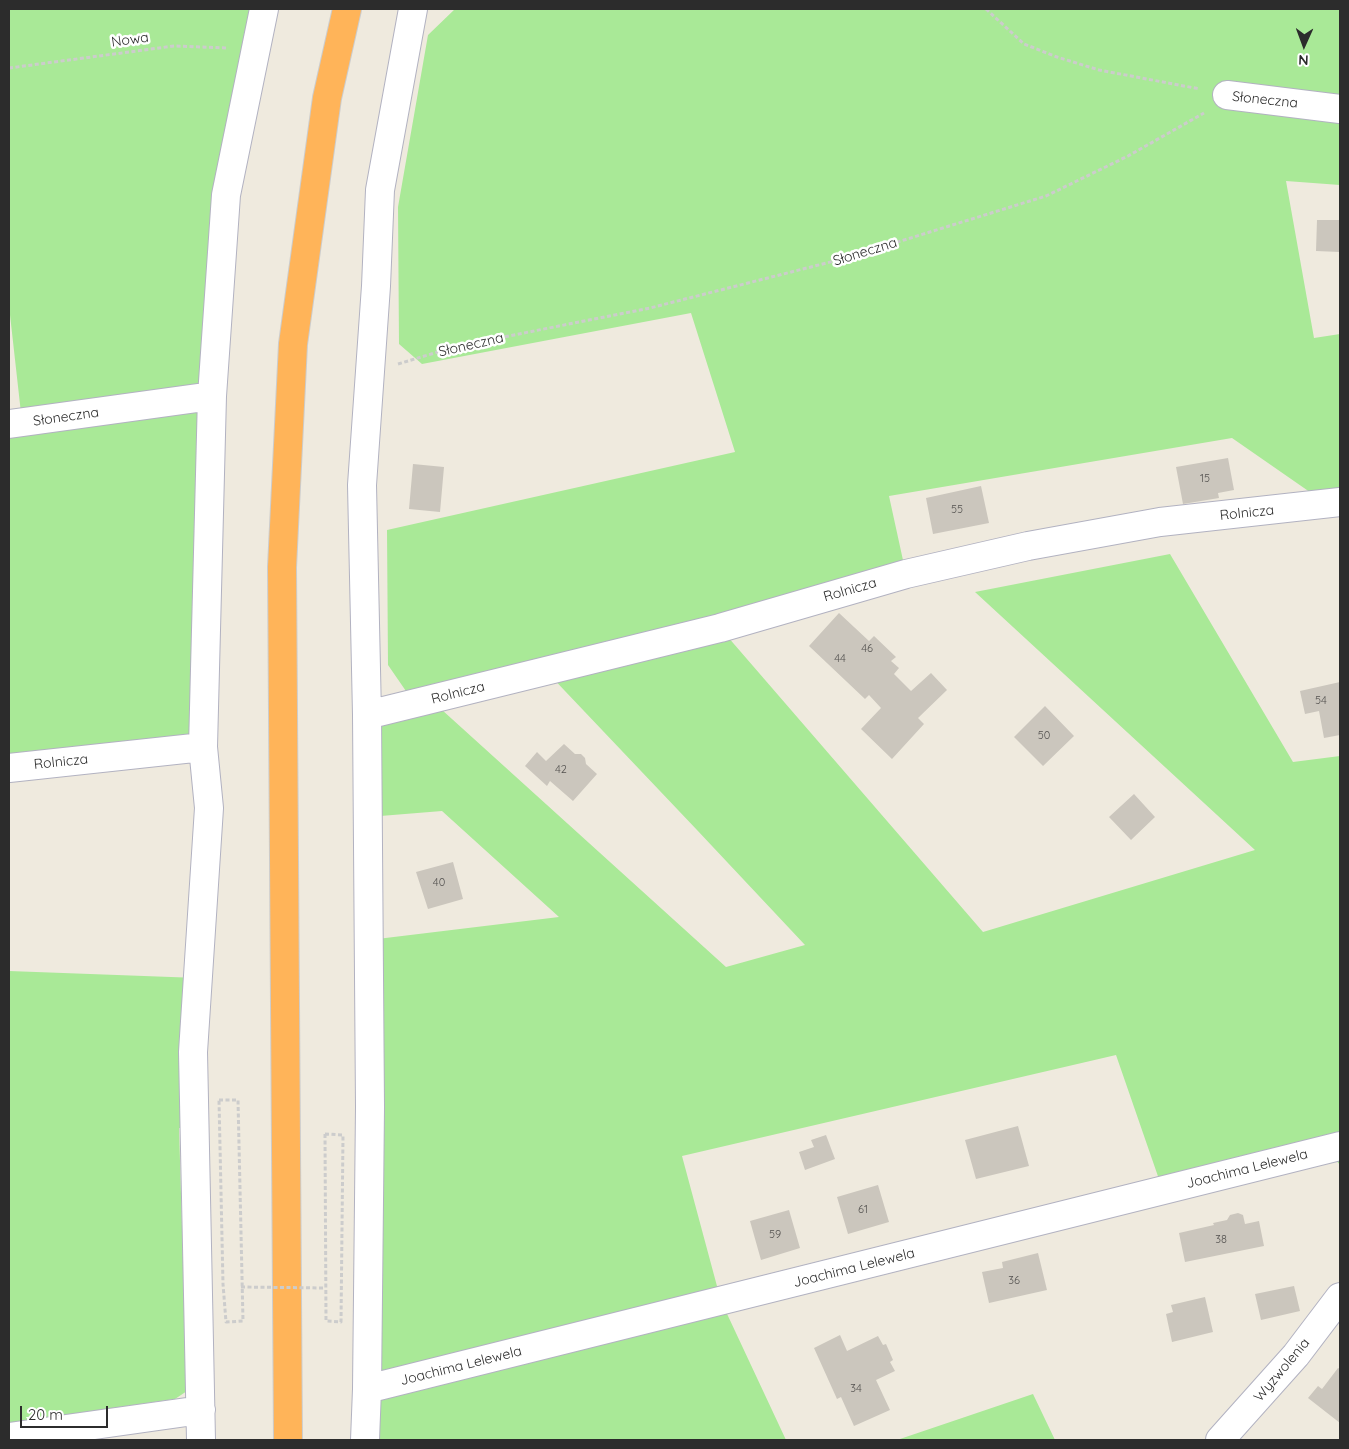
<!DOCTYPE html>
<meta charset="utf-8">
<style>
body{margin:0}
#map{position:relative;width:1349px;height:1449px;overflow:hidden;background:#efeade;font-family:Quicksand,sans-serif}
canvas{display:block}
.frame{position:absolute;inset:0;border:10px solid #2c2c2c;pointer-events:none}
.north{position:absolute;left:1279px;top:20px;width:50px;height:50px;-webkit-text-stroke:4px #fff;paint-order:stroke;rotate:182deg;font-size:14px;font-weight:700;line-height:20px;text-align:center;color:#2c2c2c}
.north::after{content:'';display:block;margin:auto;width:18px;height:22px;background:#2c2c2c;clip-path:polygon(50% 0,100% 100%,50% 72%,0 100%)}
.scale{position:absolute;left:20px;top:1406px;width:88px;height:22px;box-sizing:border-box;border:2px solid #2c2c2c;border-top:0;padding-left:6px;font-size:15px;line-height:18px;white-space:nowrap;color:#2c2c2c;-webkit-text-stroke:4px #fff;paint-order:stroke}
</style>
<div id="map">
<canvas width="1349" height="1449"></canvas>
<div class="frame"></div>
<div class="north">N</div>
<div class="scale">20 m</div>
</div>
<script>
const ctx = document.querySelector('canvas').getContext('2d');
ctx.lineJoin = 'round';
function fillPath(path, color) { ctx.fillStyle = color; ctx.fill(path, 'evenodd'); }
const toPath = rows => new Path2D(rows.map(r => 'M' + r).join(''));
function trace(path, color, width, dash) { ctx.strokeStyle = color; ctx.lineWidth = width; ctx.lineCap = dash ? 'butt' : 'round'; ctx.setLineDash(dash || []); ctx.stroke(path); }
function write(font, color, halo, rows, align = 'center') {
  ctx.font = font + ' Quicksand,sans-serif'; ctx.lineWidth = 5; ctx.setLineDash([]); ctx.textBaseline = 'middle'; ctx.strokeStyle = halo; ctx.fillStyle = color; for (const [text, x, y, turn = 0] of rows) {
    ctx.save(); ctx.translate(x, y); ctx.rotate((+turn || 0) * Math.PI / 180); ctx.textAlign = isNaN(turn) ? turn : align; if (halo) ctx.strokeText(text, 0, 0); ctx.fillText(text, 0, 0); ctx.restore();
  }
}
const green = toPath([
 [9,9,264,9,226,195,203,747,9,768,9,424,22,422,9,306],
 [455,9,1340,9,1340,185,1286,181,1314,338,1340,334,1340,495,1317,497,1232,438,889,496,906,574,721,629,983,932,1255,850,975,592,1170,554,1293,762,1340,756,1340,1165,1335,1159,1161,1185,1116,1055,682,1156,721,1301,786,1440,365,1440,369,940,559,917,442,811,368,817,367,715,408,694,388,665,387,530,735,452,691,313,422,364,399,344,398,207,428,35],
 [546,671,697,830,805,945,726,967,431,700],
 [9,971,198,978,194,1128,179,1128,187,1391,175,1399,9,1423],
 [1033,1394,1055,1440,897,1440]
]);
const building = toPath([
 [1317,220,1340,220,1340,252,1316,251],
 [1228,458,1234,490,1218,493,1219,498,1183,504,1176,467],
 [413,464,444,467,440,512,409,509],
 [981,486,989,523,933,534,926,498],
 [839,613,869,641,874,636,896,657,891,661,899,668,894,674,911,691,931,673,947,690,918,718,924,724,892,759,861,729,881,708,869,695,865,699,809,646],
 [1340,682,1340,735,1324,738,1319,711,1305,714,1300,691],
 [1045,706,1074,736,1043,766,1014,737],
 [564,744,575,754,581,754,585,758,586,764,597,774,573,801,550,781,547,786,525,766,537,752,546,761],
 [1134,794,1155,817,1131,840,1109,817],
 [453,862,463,899,428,909,416,872],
 [1018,1126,1029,1166,976,1179,965,1140],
 [826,1135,835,1159,805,1170,799,1152,814,1147,811,1140],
 [878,1185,889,1222,848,1234,837,1197],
 [789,1210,800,1248,761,1260,750,1221],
 [1238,1213,1243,1215,1245,1224,1259,1221,1264,1246,1185,1262,1179,1233,1214,1225,1213,1223,1227,1220,1230,1215],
 [1038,1253,1047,1290,989,1303,982,1272,1003,1268,1002,1262],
 [1294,1286,1300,1311,1261,1320,1255,1294],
 [1205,1297,1213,1332,1172,1342,1166,1314,1173,1312,1171,1305],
 [840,1335,847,1351,878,1336,883,1345,886,1344,893,1360,890,1362,895,1371,876,1380,890,1410,854,1426,841,1397,837,1399,814,1348],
 [1338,1368,1340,1369,1340,1423,1308,1398,1318,1386,1322,1389]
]);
const path = toPath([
 [986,9,1024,44,1057,57,1099,70,1200,89],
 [9,68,174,46,226,48],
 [398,364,458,346,650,308,846,258,1046,196,1128,156,1204,113],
 [219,1100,238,1100,243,1321,226,1322,223,1284,219,1100],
 [325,1134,343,1135,341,1322,326,1321,325,1134]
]);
const minor = toPath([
 [1227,95,1340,109],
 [9,424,212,396],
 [367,715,720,628,906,574,1028,546,1160,522,1340,502],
 [9,768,203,747],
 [367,1389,1340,1146],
 [9,1437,201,1410],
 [201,1440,193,1052,209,808,203,747,212,396,226,195,264,9],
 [365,1440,367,1389,370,1107,367,715,362,485,376,286,380,190,413,9],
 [1220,1440,1296,1355,1340,1297]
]);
const highway = toPath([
 [288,1440,282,567,293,344,327,98,347,9]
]);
const pathBridge = toPath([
 [241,1287,325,1288]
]);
const numberNames = [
 ["15",1205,479],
 ["55",957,510],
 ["46",867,649],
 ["44",840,659],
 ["54",1321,701],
 ["50",1044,736],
 ["42",561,770],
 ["40",439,883],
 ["61",863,1210],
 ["59",775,1235],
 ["38",1221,1240],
 ["36",1014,1281],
 ["34",856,1389]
];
const streetNames = [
 ["Nowa",130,40,-8],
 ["Słoneczna",1265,100,6],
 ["Słoneczna",865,252,-17],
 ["Słoneczna",471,345,-13],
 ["Słoneczna",66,417,-8],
 ["Rolnicza",1247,513,-6],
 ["Rolnicza",850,590,-16],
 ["Rolnicza",458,693,-14],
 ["Rolnicza",61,762,-6],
 ["Joachima Lelewela",1247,1169,-14],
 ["Joachima Lelewela",854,1268,-14],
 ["Joachima Lelewela",461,1366,-14],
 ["Wyzwolenia",1282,1370,-50]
];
fillPath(green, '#a9e997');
fillPath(building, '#cbc6bd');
trace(minor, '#b2b2c1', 30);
trace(highway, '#ccc', 30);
trace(path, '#ccc', 3, [4, 2.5]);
trace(minor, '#fff', 28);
trace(highway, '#ffb459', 28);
trace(pathBridge, '#ccc', 3, [4, 2.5]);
write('11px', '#545250', null, numberNames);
write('14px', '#2c2c2c', '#fff', streetNames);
</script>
